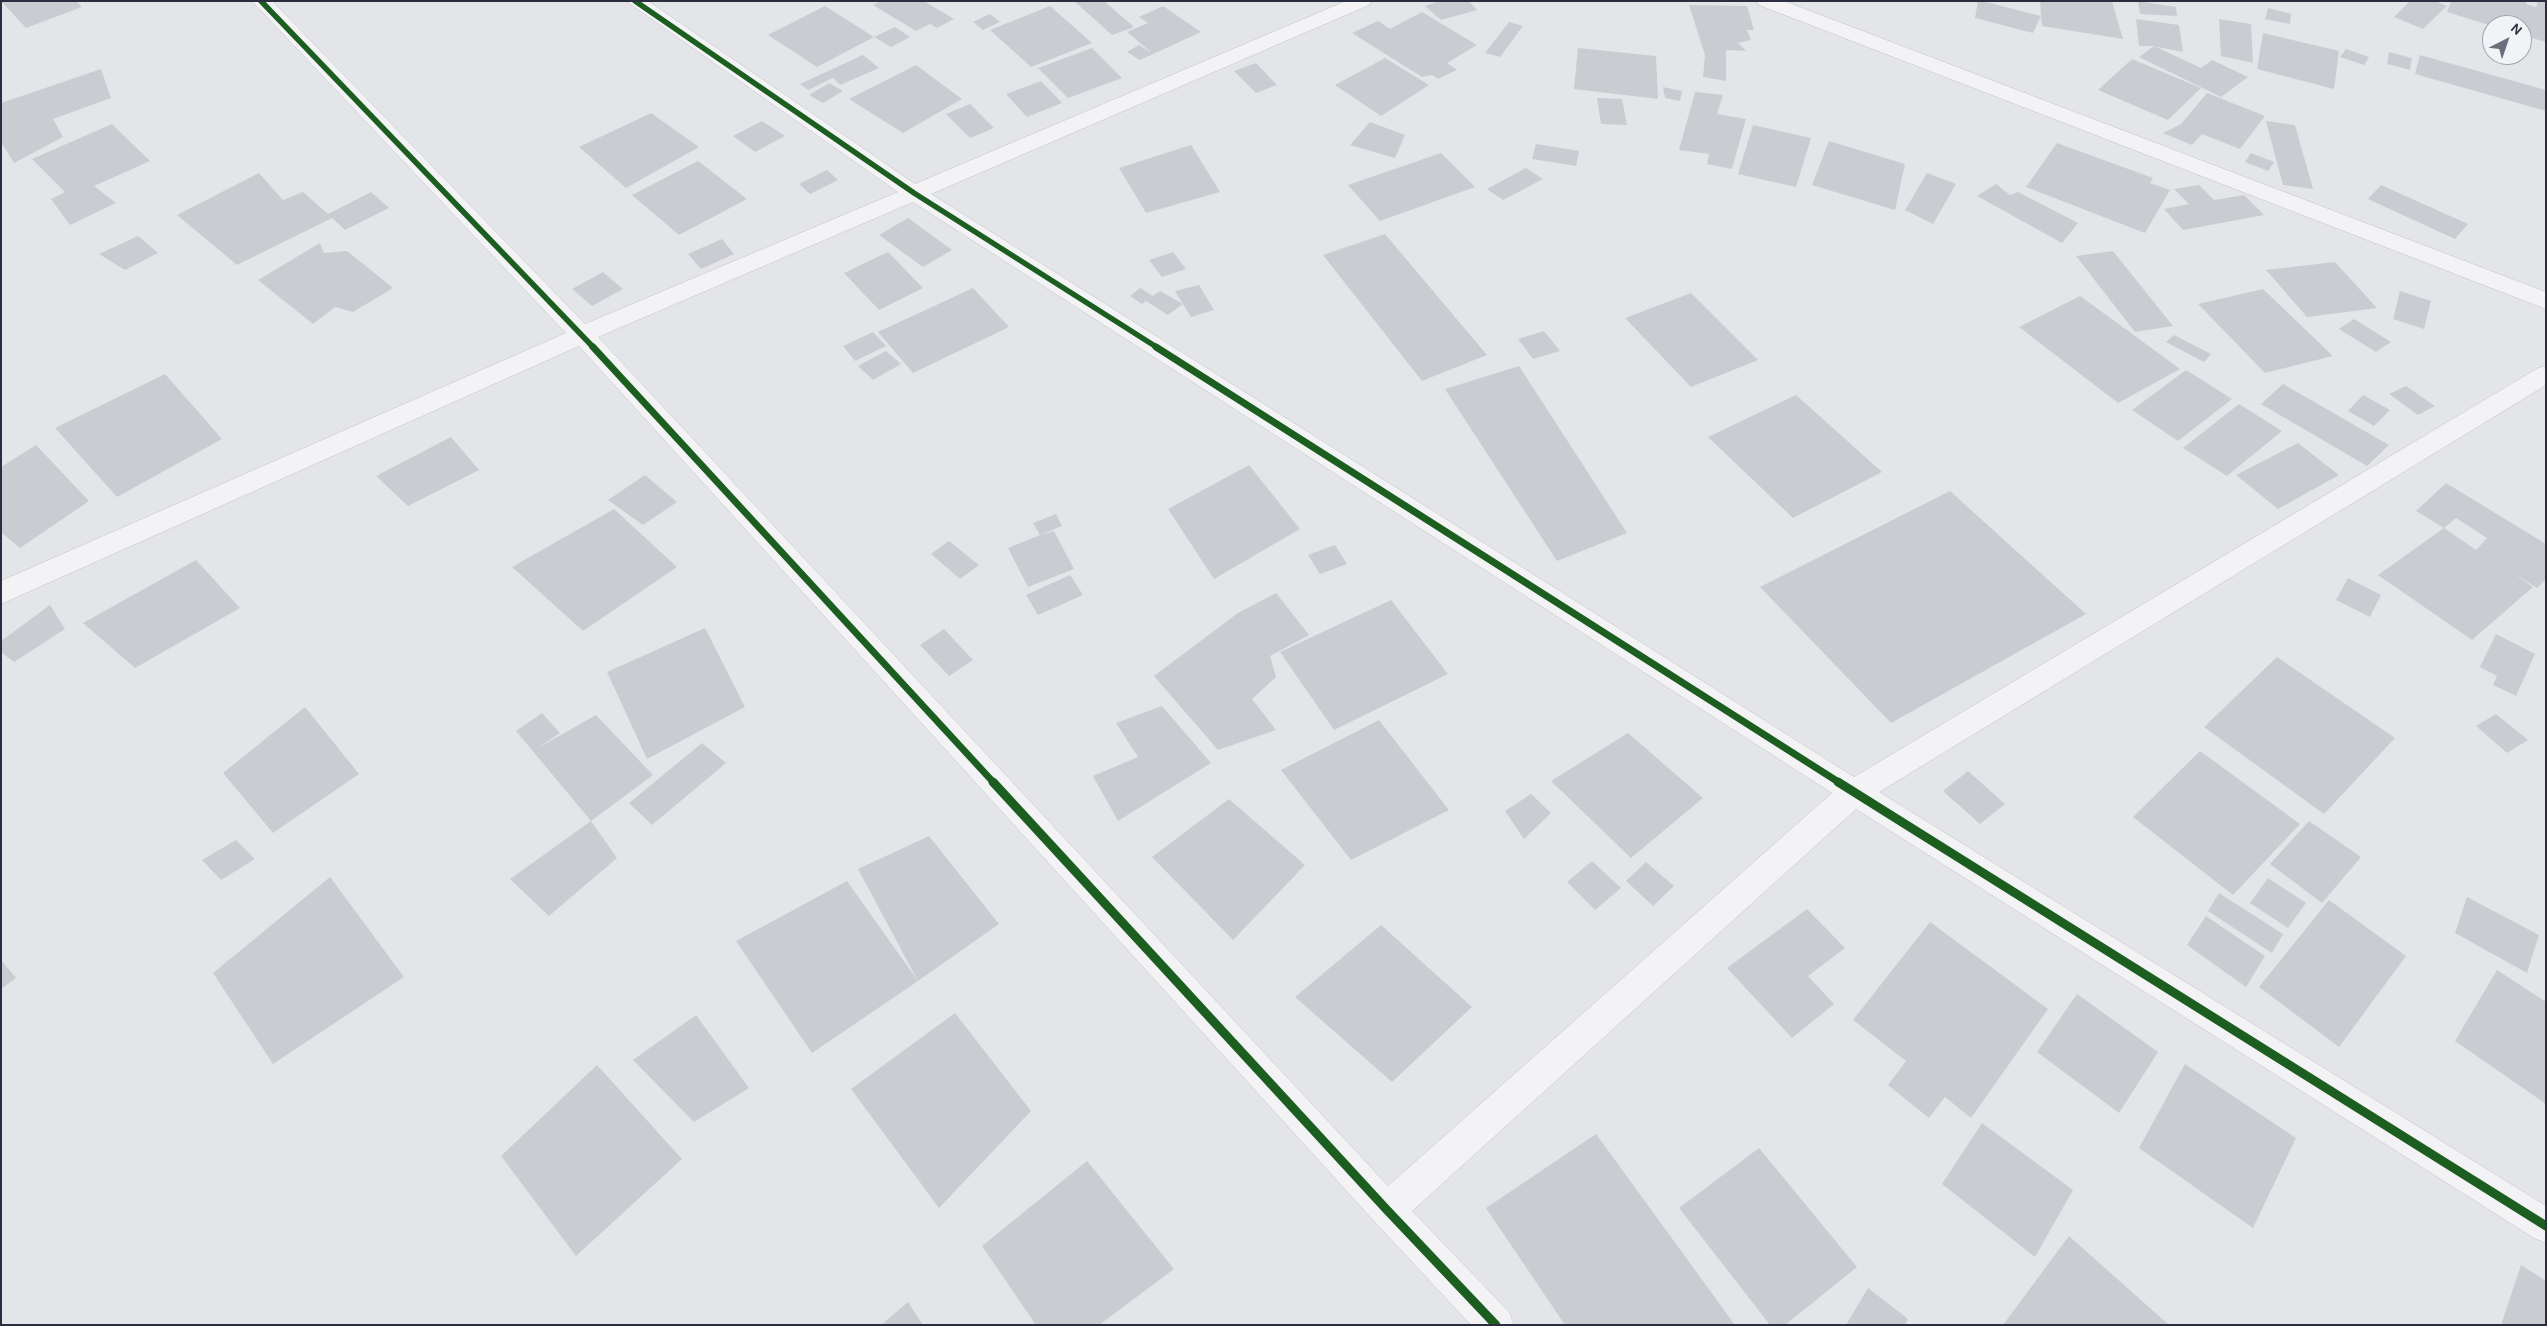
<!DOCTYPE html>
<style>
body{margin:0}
#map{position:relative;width:2547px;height:1326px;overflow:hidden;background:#e4e5e8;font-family:Karla,sans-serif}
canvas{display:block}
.frame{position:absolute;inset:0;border:2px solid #2b2e41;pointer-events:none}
.north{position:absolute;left:2482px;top:15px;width:50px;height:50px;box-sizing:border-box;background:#f2f3f7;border:1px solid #a2a4ae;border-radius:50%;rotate:41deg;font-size:14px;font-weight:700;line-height:20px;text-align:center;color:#2b2e41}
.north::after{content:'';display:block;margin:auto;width:18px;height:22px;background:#6c6e7b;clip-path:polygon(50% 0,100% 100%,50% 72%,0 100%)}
</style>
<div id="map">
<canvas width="2547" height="1326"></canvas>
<div class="frame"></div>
<div class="north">N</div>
</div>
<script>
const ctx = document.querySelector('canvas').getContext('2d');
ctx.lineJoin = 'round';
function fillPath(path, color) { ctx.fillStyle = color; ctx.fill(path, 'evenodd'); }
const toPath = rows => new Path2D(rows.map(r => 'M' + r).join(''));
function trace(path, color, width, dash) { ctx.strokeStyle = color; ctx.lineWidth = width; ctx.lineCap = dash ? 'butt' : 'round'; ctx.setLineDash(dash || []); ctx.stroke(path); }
const building = toPath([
 [1,1,76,1,82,7,26,28],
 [881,1,924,1,954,19,937,28,930,24,916,31,873,5],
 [1074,1,1104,1,1134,27,1112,35],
 [1440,1,1469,1,1477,10,1441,20,1425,6],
 [1978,1,1982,1,2041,16,2033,33,1975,18],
 [2040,1,2112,1,2123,39,2042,26],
 [2138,1,2176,7,2177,16,2140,14],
 [2410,1,2435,1,2447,6,2423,29,2394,17],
 [2451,1,2527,1,2526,4,2536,7,2538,1,2546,1,2546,42,2522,35,2522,25,2492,26,2447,12],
 [1689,5,1747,6,1754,30,1747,30,1751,40,1738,43,1746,51,1726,50,1726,81,1703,77,1705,55],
 [825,6,874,37,817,67,768,35],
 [1050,6,1092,43,1031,67,990,30],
 [1163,6,1201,32,1140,60,1127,52,1139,45,1152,53,1127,32,1148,23,1139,17],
 [2268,8,2291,14,2290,24,2265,19],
 [1422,12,1477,45,1447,63,1457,70,1438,79,1432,75,1422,77,1352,33,1378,21,1390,29],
 [990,14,1000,22,983,30,973,22],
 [2136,19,2179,25,2183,52,2152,46,2139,46],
 [2219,19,2251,24,2253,63,2221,56],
 [1509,22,1523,26,1500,57,1485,53],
 [895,27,910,37,891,47,874,37],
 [2263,33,2339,51,2334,89,2257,69],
 [2154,46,2201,68,2212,60,2248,77,2221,97,2139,57],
 [1092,48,1122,78,1068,98,1038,68],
 [1578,48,1656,56,1658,99,1574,89],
 [2346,49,2369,57,2364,65,2340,57],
 [2389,52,2412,58,2410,70,2387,64],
 [863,55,879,68,840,85,833,78,808,90,800,84],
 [2420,55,2546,90,2546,111,2415,74],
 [1385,58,1429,85,1381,116,1335,85],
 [2132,59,2201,88,2168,120,2098,90],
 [1256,63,1277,85,1256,93,1234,71],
 [916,65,962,99,903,133,849,99],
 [101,69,111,98,53,119,63,137,14,163,1,142,1,103],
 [1041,81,1062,103,1027,117,1006,94],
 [829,83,843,91,823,103,809,95],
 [1663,87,1682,91,1680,101,1665,98],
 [1695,92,1723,95,1717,114,1746,119,1732,169,1707,164,1709,154,1679,150],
 [2207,93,2265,116,2240,149,2202,134,2192,145,2163,133,2181,124],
 [1597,98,1622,99,1627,125,1601,124],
 [970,104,994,128,970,138,946,114],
 [651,113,699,147,626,188,579,147],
 [762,121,785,136,755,152,733,136],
 [2266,121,2295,125,2313,189,2283,185],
 [1370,122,1405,135,1395,158,1350,145],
 [112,124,150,161,94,186,116,203,70,225,51,199,65,192,32,159],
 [1753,125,1811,138,1796,187,1738,174],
 [1829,141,1905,164,1895,210,1812,185],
 [2057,143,2153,178,2150,183,2170,190,2145,233,2026,187],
 [1536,144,1579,151,1576,166,1532,159],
 [1191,145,1220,192,1146,213,1119,168],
 [1441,153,1475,187,1380,221,1348,185],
 [2251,153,2274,162,2268,171,2245,162],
 [698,161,747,199,679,235,632,195],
 [1526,168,1543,179,1503,200,1487,189],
 [827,170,838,180,810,194,799,184],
 [259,173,283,200,303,192,328,214,371,192,389,208,345,230,332,218,237,265,177,215],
 [1927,173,1956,184,1933,224,1905,210],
 [1996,184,2010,195,2018,192,2078,223,2062,243,1977,196],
 [2199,185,2214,200,2244,195,2264,215,2183,230,2164,209,2189,204,2174,189],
 [2381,185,2468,224,2455,239,2368,199],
 [908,218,952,250,923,267,879,235],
 [1385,234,1487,355,1422,381,1323,255],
 [138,236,158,253,125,270,99,254],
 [722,239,734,254,701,269,688,254],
 [320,243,324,253,347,251,393,288,353,312,335,307,313,324,258,280],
 [2113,251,2173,326,2135,332,2076,256],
 [888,252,923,288,879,310,844,273],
 [1173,252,1186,269,1162,277,1149,260],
 [2335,262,2377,308,2307,317,2266,270],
 [603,272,623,289,592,306,572,289],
 [1199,285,1214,310,1191,317,1175,291],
 [973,288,1009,327,913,373,878,332],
 [1140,288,1153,296,1160,291,1183,304,1168,315,1146,301,1142,304,1130,296],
 [2263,289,2333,356,2265,373,2198,304],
 [2400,291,2431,301,2424,329,2393,319],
 [1691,293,1758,360,1691,387,1625,318],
 [2080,296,2131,333,2180,369,2118,403,2019,327],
 [2354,319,2391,342,2376,352,2339,329],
 [1544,331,1560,351,1533,359,1518,339],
 [873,332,886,346,855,361,843,346],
 [2174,335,2211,354,2204,362,2166,342],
 [886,351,901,364,873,380,858,366],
 [1519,366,1627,533,1557,561,1445,389],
 [2186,370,2232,399,2178,441,2132,410],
 [165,374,222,439,117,497,55,428],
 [2283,384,2389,445,2367,466,2261,404],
 [2406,386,2435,406,2418,415,2389,394],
 [1796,395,1882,472,1793,518,1708,437],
 [2363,395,2390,410,2374,426,2348,411],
 [2239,404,2282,431,2227,476,2183,448],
 [451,437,479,470,408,506,376,476],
 [2298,443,2339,475,2278,509,2236,475],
 [36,445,89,501,20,548,1,532,1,467],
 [1249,465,1300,529,1214,579,1168,509],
 [645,475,677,502,643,525,608,500],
 [2446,483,2546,544,2546,579,2537,588,2513,573,2533,587,2472,640,2378,575,2444,528,2476,550,2487,538,2456,518,2444,528,2416,511],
 [1950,491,2086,614,1891,723,1760,587],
 [614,509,677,567,583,631,512,567],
 [1056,514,1062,526,1040,535,1054,531,1074,569,1028,587,1008,548,1040,535,1033,523],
 [949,541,979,565,960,579,931,554],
 [1335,545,1347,564,1320,574,1308,555],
 [196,560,240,608,135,668,83,623],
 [1070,575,1083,595,1038,615,1026,595],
 [2348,578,2381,595,2370,617,2336,600],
 [1276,593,1309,635,1270,656,1276,677,1252,699,1276,730,1218,750,1154,676,1238,613],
 [1391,600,1448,674,1334,730,1280,652],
 [50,605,65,629,14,662,1,652,1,641],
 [705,628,745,707,647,759,607,672],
 [944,629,973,660,949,676,920,645],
 [2496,634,2535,654,2516,696,2493,685,2497,676,2480,667],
 [2277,657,2395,738,2324,814,2204,727],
 [1162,706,1211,763,1118,821,1093,776,1138,757,1116,723],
 [305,707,359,774,273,833,223,773],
 [542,713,560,733,538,748,596,715,653,775,591,821,516,731],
 [2496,714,2528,740,2507,753,2476,726],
 [1379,720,1449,810,1351,860,1281,770],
 [1628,733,1703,798,1631,858,1551,781],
 [702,743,726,763,652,825,629,803],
 [2200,751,2300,824,2233,895,2133,817],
 [1968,771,2005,804,1980,824,1943,791],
 [1531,794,1551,813,1524,839,1505,811],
 [1229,799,1305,865,1233,940,1152,857],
 [591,821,617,858,549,916,510,879],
 [2309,821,2361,857,2322,903,2270,864],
 [929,836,999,924,918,981,858,869],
 [236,840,255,859,221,880,202,860],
 [1592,861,1621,888,1595,910,1567,882],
 [1646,862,1674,886,1653,906,1626,881],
 [330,877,404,977,273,1064,213,973],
 [2268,878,2306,903,2288,928,2250,903],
 [847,881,918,981,812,1053,736,941],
 [2219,893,2283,934,2272,953,2208,911],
 [2467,897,2539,935,2527,973,2455,933],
 [2329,900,2406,956,2339,1047,2259,987],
 [1807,909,1845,948,1808,976,1834,1004,1792,1038,1727,968],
 [2206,916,2265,956,2246,987,2187,945],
 [1930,922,2048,1009,1971,1118,1945,1097,1929,1118,1888,1085,1906,1061,1853,1020],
 [1381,925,1472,1007,1392,1082,1295,997],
 [1,960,16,978,1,989],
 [2497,970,2546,1002,2546,1104,2455,1041],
 [2077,994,2158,1052,2119,1113,2037,1052],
 [955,1013,1031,1111,939,1208,851,1089],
 [696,1015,749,1088,694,1122,633,1060],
 [2185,1064,2296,1138,2253,1228,2139,1148],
 [597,1065,682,1159,576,1256,501,1156],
 [1982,1123,2073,1190,2035,1257,1942,1184],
 [1596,1134,1735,1325,1565,1325,1486,1208],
 [1759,1148,1857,1267,1785,1325,1770,1325,1679,1208],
 [1087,1161,1174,1269,1099,1325,1036,1325,982,1246],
 [2069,1236,2169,1325,2003,1325],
 [2521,1265,2546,1281,2546,1325,2501,1325],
 [1868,1288,1908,1319,1905,1325,1846,1325],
 [908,1302,923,1325,881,1325]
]);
const minor = toPath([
 [252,1,272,1,585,324,898,192,626,1,648,1,915,184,1346,1,1371,1,1369,5,931,194,1854,777,2538,368,2546,366,2546,385,1879,792,2546,1206,2546,1243,2534,1238,1856,809,1412,1211,1509,1312,1514,1325,1471,1325,1375,1222,579,346,1,604,1,581,566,333,252,1],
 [913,202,1832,793,1388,1186,598,337,913,202],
 [1757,1,1784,1,2546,292,2546,309,1759,5,1757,1]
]);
const cyclewayFar2 = toPath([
 [261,1,594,348],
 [635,1,914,193,1158,348]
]);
const cyclewayFar1 = toPath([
 [593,347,994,783],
 [1156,347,1840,783]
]);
const cycleway = toPath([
 [993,782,1387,1210,1496,1325],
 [1838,782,2546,1226]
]);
fillPath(building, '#cbccd1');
trace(minor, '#c1c2c5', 1);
fillPath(minor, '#f3f3f5');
trace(cyclewayFar2, '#1b5e20', 5.5);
trace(cyclewayFar1, '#1b5e20', 7);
trace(cycleway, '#1b5e20', 9);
</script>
